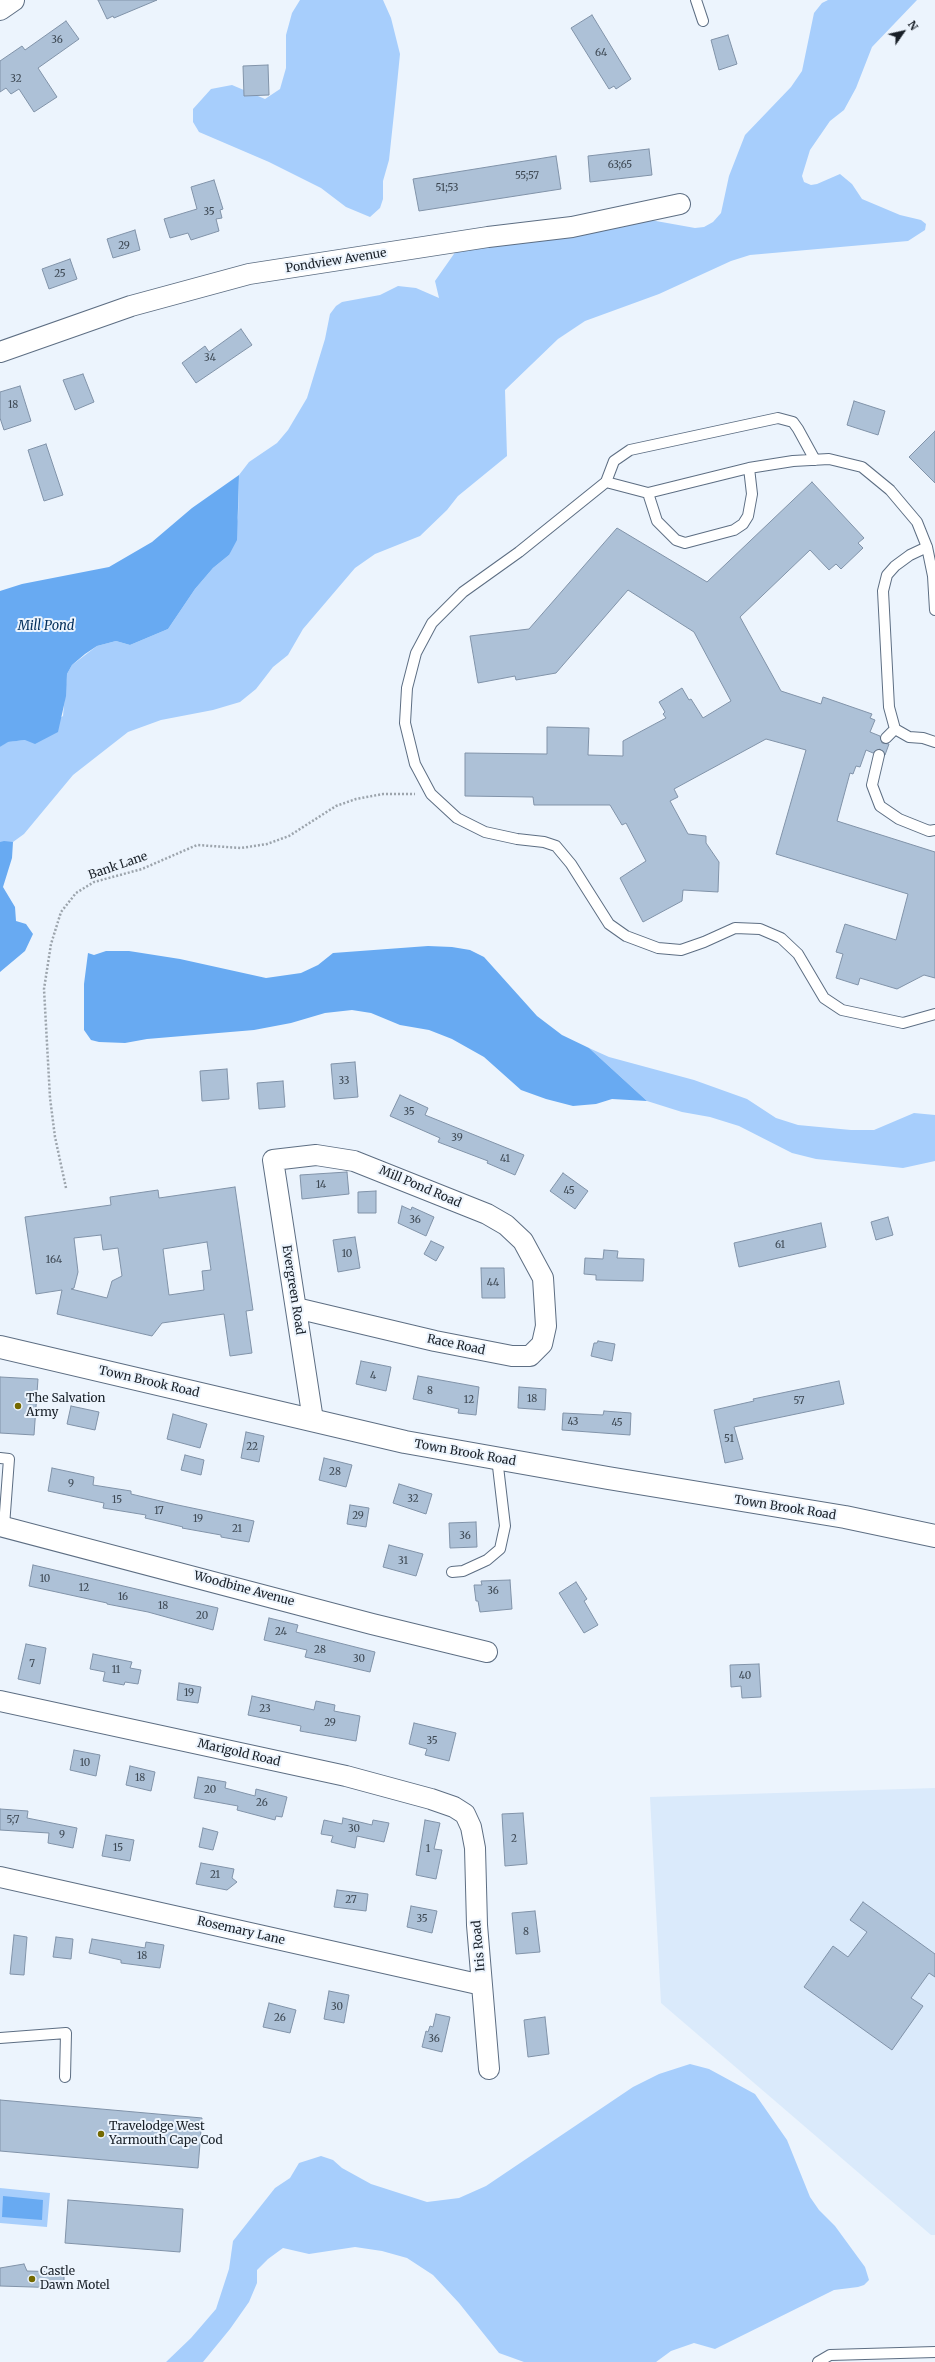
<!DOCTYPE html>
<style>
body{margin:0}
#map{position:relative;width:935px;height:2362px;overflow:hidden;background:#ecf4fd;font-family:Merriweather,serif}
canvas{display:block}
.north{position:absolute;left:883px;top:12px;width:40px;height:40px;-webkit-text-stroke:3px #ecf4fd;paint-order:stroke;rotate:56deg;font-size:11px;font-weight:700;line-height:16px;text-align:center;color:#181f27}
.north::after{content:'';display:block;margin:auto;width:14px;height:18px;background:#181f27;clip-path:polygon(50% 0,100% 100%,50% 72%,0 100%)}
</style>
<div id="map">
<canvas width="935" height="2362"></canvas>
<div class="north">N</div>
</div>
<script>
const ctx = document.querySelector('canvas').getContext('2d');
ctx.lineJoin = 'round';
function fillPath(path, color) { ctx.fillStyle = color; ctx.fill(path, 'evenodd'); }
const toPath = rows => new Path2D(rows.map(r => 'M' + r).join(''));
function trace(path, color, width, dash) { ctx.strokeStyle = color; ctx.lineWidth = width; ctx.lineCap = dash ? 'butt' : 'round'; ctx.setLineDash(dash || []); ctx.stroke(path); }
function write(font, color, halo, rows, align = 'center') {
  ctx.font = font + ' Merriweather,serif'; ctx.lineWidth = 4; ctx.setLineDash([]); ctx.textBaseline = 'middle'; ctx.strokeStyle = halo; ctx.fillStyle = color; for (const [text, x, y, turn = 0] of rows) {
    ctx.save(); ctx.translate(x, y); ctx.rotate((+turn || 0) * Math.PI / 180); ctx.textAlign = isNaN(turn) ? turn : align; if (halo) ctx.strokeText(text, 0, 0); ctx.fillText(text, 0, 0); ctx.restore();
  }
}
const built = toPath([
 [935,1788,935,2235,931,2235,661,2003,650,1797]
]);
const green = toPath([
 [300,0,383,0,391,18,400,54,395,104,389,160,383,181,383,199,380,208,370,217,346,207,321,188,269,162,199,132,193,122,193,109,211,89,232,85,265,99,280,89,286,68,286,35,292,13],
 [828,0,917,0,872,47,856,88,844,110,830,121,810,150,802,176,804,182,811,185,817,184,840,174,852,184,862,199,900,215,921,220,926,224,925,230,908,241,750,255,731,261,659,294,585,321,558,339,505,390,507,456,458,496,447,510,420,536,375,554,355,568,303,629,288,655,273,667,256,689,240,702,213,710,161,720,128,732,73,775,24,834,13,842,0,842,0,747,7,742,25,740,63,716,67,674,72,665,97,646,116,641,130,645,168,629,195,589,213,568,229,555,238,517,239,475,249,462,277,443,288,430,307,398,325,339,330,314,336,306,342,302,380,295,398,286,416,288,439,298,435,281,456,251,628,216,695,228,704,227,713,222,721,213,729,176,745,135,791,87,802,71,814,13,822,3],
 [589,1048,609,1057,694,1080,747,1099,776,1118,798,1125,851,1130,874,1130,914,1113,935,1115,935,1161,903,1168,816,1159,792,1153,739,1126,710,1117,682,1112,647,1101],
 [690,2064,709,2069,755,2094,787,2140,810,2197,819,2210,835,2226,865,2267,869,2280,864,2285,858,2287,834,2290,715,2349,694,2343,671,2351,656,2362,524,2362,499,2353,459,2303,433,2275,407,2258,382,2251,355,2247,309,2254,283,2248,268,2259,257,2270,257,2283,249,2302,230,2329,203,2362,166,2362,191,2338,216,2309,229,2269,233,2241,275,2188,290,2178,299,2163,321,2156,333,2160,342,2168,371,2184,427,2202,459,2198,486,2186,633,2087,659,2074],
 [0,2188,50,2193,47,2227,0,2223]
]);
const water = toPath([
 [239,475,237,540,229,555,213,568,195,589,168,629,130,645,116,641,97,646,85,654,72,665,67,674,66,696,58,732,35,744,25,740,8,742,0,747,0,591,22,584,109,567,152,542,192,508],
 [4,841,13,842,12,858,3,887,15,907,16,921,26,924,33,934,25,951,0,972,0,842],
 [428,946,452,947,470,950,484,957,537,1016,562,1035,589,1048,647,1101,612,1099,596,1104,573,1106,546,1099,521,1090,484,1057,452,1039,429,1030,400,1025,371,1013,352,1010,325,1013,291,1023,254,1030,147,1039,125,1043,99,1042,91,1040,84,1030,84,984,88,953,94,955,106,951,129,951,180,959,266,978,301,973,318,965,333,953],
 [3,2196,43,2200,42,2220,2,2217]
]);
const building = toPath([
 [98,0,157,0,114,18,113,16,107,19,98,0],
 [592,15,631,79,616,89,614,86,609,89,571,28,592,15],
 [66,21,79,39,38,68,57,97,34,112,19,89,11,94,6,88,0,92,0,61,22,46,25,50,66,21],
 [728,35,737,64,719,70,711,40,728,35],
 [268,65,269,95,244,96,243,66,268,65],
 [649,149,652,175,590,182,588,156,649,149],
 [556,156,561,189,419,211,413,179,556,156],
 [214,180,223,209,220,210,222,218,216,219,219,231,191,240,188,233,170,238,164,219,197,209,191,187,214,180],
 [135,230,140,250,113,258,107,239,135,230],
 [70,259,77,279,49,289,42,269,70,259],
 [241,329,252,345,196,383,182,363,205,346,209,352,241,329],
 [83,374,94,402,75,410,63,380,83,374],
 [20,386,31,421,4,430,0,418,0,392,20,386],
 [854,401,885,411,878,435,847,425,854,401],
 [935,431,935,483,909,457,935,431],
 [46,444,63,495,44,501,28,450,46,444],
 [812,482,864,538,858,543,863,548,841,569,836,564,829,570,810,550,740,617,781,691,821,704,823,697,872,714,870,718,875,720,870,732,880,736,882,743,889,744,885,755,880,749,873,753,866,750,860,767,856,766,853,774,850,773,837,821,935,852,935,978,924,975,897,989,860,978,858,985,836,978,843,954,836,952,845,924,896,940,908,894,776,854,806,750,766,739,674,789,678,797,670,801,688,834,706,836,706,843,719,862,718,892,683,890,682,901,643,922,620,878,646,861,626,823,622,825,610,805,534,805,533,797,465,796,465,753,547,754,547,727,589,728,588,755,623,756,623,741,666,718,663,714,665,712,659,702,682,688,689,700,691,699,703,718,731,701,694,632,628,590,556,673,516,680,515,676,478,683,470,636,529,629,617,528,707,582,812,482],
 [355,1062,358,1097,334,1099,331,1064,355,1062],
 [227,1069,229,1099,202,1101,200,1071,227,1069],
 [283,1081,285,1107,259,1109,257,1083,283,1081],
 [400,1095,428,1108,425,1115,524,1155,515,1175,487,1163,488,1161,438,1142,440,1138,390,1116,400,1095],
 [347,1172,349,1194,302,1199,300,1175,347,1172],
 [563,1173,588,1191,575,1209,550,1191,563,1173],
 [235,1187,253,1310,246,1311,252,1353,230,1356,224,1314,162,1323,152,1336,57,1314,62,1290,36,1294,25,1217,111,1205,110,1197,158,1190,159,1198,235,1187],
 [101,1235,103,1250,118,1248,122,1276,112,1281,107,1298,71,1289,74,1288,78,1272,74,1238,101,1235],
 [207,1242,211,1270,202,1271,204,1290,169,1295,163,1249,207,1242],
 [376,1191,376,1213,358,1213,358,1192,376,1191],
 [402,1206,411,1210,412,1207,434,1217,426,1236,398,1223,402,1206],
 [888,1217,893,1235,876,1240,871,1222,888,1217],
 [821,1223,826,1247,739,1267,734,1243,821,1223],
 [355,1237,360,1268,338,1272,333,1240,355,1237],
 [431,1241,444,1247,436,1261,424,1254,431,1241],
 [604,1250,618,1251,617,1258,644,1259,643,1281,596,1280,596,1275,584,1274,585,1258,603,1259,604,1250],
 [481,1268,504,1268,505,1298,482,1298,481,1268],
 [598,1341,615,1344,612,1361,591,1356,594,1343,597,1343,598,1341],
 [361,1361,391,1367,386,1391,356,1384,361,1361],
 [418,1376,479,1387,476,1415,458,1413,459,1409,413,1399,418,1376],
 [0,1377,38,1379,34,1435,0,1433,0,1377],
 [839,1381,844,1404,734,1427,743,1459,725,1463,714,1410,754,1401,753,1399,839,1381],
 [519,1387,546,1389,545,1410,518,1408,519,1387],
 [71,1406,99,1412,95,1430,67,1424,71,1406],
 [604,1411,631,1413,630,1435,562,1430,563,1413,603,1415,604,1411],
 [173,1414,207,1424,200,1448,167,1439,173,1414],
 [246,1432,264,1436,259,1462,241,1458,246,1432],
 [185,1455,204,1460,201,1475,181,1470,185,1455],
 [324,1458,352,1465,346,1487,319,1480,324,1458],
 [52,1468,94,1477,93,1485,131,1491,131,1494,173,1504,254,1521,249,1542,221,1537,221,1535,182,1528,183,1527,145,1518,146,1515,103,1508,104,1503,48,1491,52,1468],
 [399,1484,432,1494,426,1514,393,1503,399,1484],
 [350,1505,369,1508,366,1527,347,1524,350,1505],
 [476,1522,477,1547,450,1548,449,1523,476,1522],
 [389,1545,423,1554,416,1576,383,1567,389,1545],
 [33,1565,218,1608,213,1630,148,1612,107,1604,107,1603,29,1586,33,1565],
 [510,1580,512,1609,480,1612,478,1601,476,1601,474,1585,482,1585,481,1581,510,1580],
 [576,1582,587,1599,584,1601,598,1625,584,1633,559,1593,576,1582],
 [269,1618,298,1625,296,1632,375,1652,370,1672,305,1657,307,1650,264,1640,269,1618],
 [26,1644,46,1648,40,1684,18,1679,26,1644],
 [93,1654,132,1662,130,1668,141,1670,138,1684,125,1682,124,1685,103,1681,105,1672,90,1669,93,1654],
 [759,1664,761,1697,742,1698,741,1686,731,1687,730,1665,759,1664],
 [179,1683,201,1687,198,1703,177,1700,179,1683],
 [252,1696,314,1710,316,1701,335,1705,334,1711,360,1716,356,1741,300,1731,301,1726,248,1715,252,1696],
 [414,1723,456,1733,449,1761,425,1755,427,1749,409,1744,414,1723],
 [74,1750,100,1755,96,1776,70,1770,74,1750],
 [130,1766,155,1772,151,1791,126,1785,130,1766],
 [198,1777,226,1782,225,1788,255,1796,256,1789,287,1797,282,1817,276,1816,275,1820,237,1810,238,1806,194,1798,198,1777],
 [0,1809,28,1811,27,1818,77,1828,73,1848,48,1843,49,1833,0,1830,0,1809],
 [523,1813,527,1864,505,1866,502,1814,523,1813],
 [343,1818,372,1825,373,1820,389,1823,384,1842,357,1836,355,1848,331,1842,333,1836,321,1834,324,1820,342,1824,343,1818],
 [425,1820,440,1823,434,1849,442,1850,436,1879,416,1875,425,1820],
 [203,1828,218,1832,213,1850,199,1847,203,1828],
 [106,1835,134,1840,130,1861,102,1856,106,1835],
 [201,1863,234,1869,232,1878,237,1882,227,1890,196,1884,201,1863],
 [337,1890,368,1894,366,1911,334,1907,337,1890],
 [863,1902,935,1954,935,1977,929,1973,911,1998,923,2006,892,2050,804,1987,833,1946,848,1957,867,1932,850,1920,863,1902],
 [411,1906,437,1911,432,1933,407,1927,411,1906],
 [535,1911,540,1952,516,1954,512,1913,535,1911],
 [14,1935,27,1937,24,1975,10,1974,14,1935],
 [56,1937,73,1939,71,1959,53,1957,56,1937],
 [92,1939,145,1948,146,1942,164,1945,160,1968,121,1963,121,1960,89,1953,92,1939],
 [329,1991,349,1995,344,2023,324,2019,329,1991],
 [269,2003,296,2010,290,2033,263,2027,269,2003],
 [436,2014,450,2017,442,2052,422,2047,426,2031,428,2032,430,2026,433,2027,436,2014],
 [545,2017,549,2054,528,2057,524,2020,545,2017],
 [0,2100,202,2118,198,2168,0,2151,0,2100],
 [68,2200,183,2209,180,2252,65,2243,68,2200],
 [24,2264,27,2271,64,2272,64,2288,0,2286,0,2268,24,2264]
]);
const path = toPath([
 [66,1188,55,1137,50,1098,44,989,51,944,61,912,76,893,94,882,142,869,197,845,241,848,267,844,289,836,336,806,356,799,383,794,415,794]
]);
const lane = toPath([
 [696,0,703,21],
 [749,468,752,494,748,516,743,524,734,530,685,543,676,540,657,521,648,493,749,468,793,461,829,459,862,467,890,490,917,522,927,547,933,576,935,610],
 [606,482,614,461,630,450,778,418,793,422,798,429,815,460],
 [648,493,606,482,519,552,463,592,432,623,416,653,407,688,405,723,415,764,431,794,457,818,485,832,517,839,544,842,556,846,571,864,609,924,626,936,658,948,681,950,704,942,735,928,760,929,781,938,798,954,824,998,842,1010,903,1023,935,1014],
 [895,729,889,707,883,591,887,575,895,566,910,555,927,547],
 [886,738,895,729,909,737,923,738,935,742],
 [879,755,872,785,880,806,899,819,929,831,935,830],
 [0,1458,9,1459,4,1526],
 [452,1572,463,1571,487,1560,500,1549,505,1526,497,1458],
 [0,2038,66,2033,65,2077],
 [818,2362,830,2355,935,2352]
]);
const street = toPath([
 [0,352,131,306,249,274,488,237,572,227,680,204],
 [296,1308,435,1341,512,1356,530,1356,542,1344,546,1326,543,1278,523,1241,506,1225,487,1214,354,1161,316,1155,273,1160,313,1420],
 [0,1526,372,1624,487,1652],
 [0,1701,346,1776,431,1799,454,1807,465,1814,471,1827,475,1848,477,1925,489,2069],
 [0,1877,482,1985]
]);
const secondary = toPath([
 [0,9,13,0],
 [0,1347,405,1442,608,1478,845,1517,935,1536]
]);
const markers = [
 [18,1406,4,"#746900"],
 [101,2134,4,"#746900"],
 [32,2279,4,"#746900"]
];
const numberNames = [
 ["36",57,40],
 ["64",601,53],
 ["32",16,79],
 ["63;65",620,165],
 ["55;57",527,176],
 ["51;53",447,188],
 ["35",209,212],
 ["29",124,246],
 ["25",60,274],
 ["34",210,358],
 ["18",13,405],
 ["33",344,1081],
 ["35",409,1112],
 ["39",457,1138],
 ["41",505,1159],
 ["14",321,1185],
 ["45",569,1191],
 ["36",415,1220],
 ["61",780,1245],
 ["10",347,1254],
 ["164",54,1260],
 ["44",493,1283],
 ["4",373,1376],
 ["8",430,1391],
 ["18",532,1399],
 ["12",469,1400],
 ["57",799,1401],
 ["43",573,1422],
 ["45",617,1423],
 ["51",729,1439],
 ["22",252,1447],
 ["28",335,1472],
 ["9",71,1484],
 ["32",413,1499],
 ["15",117,1500],
 ["17",159,1511],
 ["29",358,1516],
 ["19",198,1519],
 ["21",237,1529],
 ["36",465,1536],
 ["31",403,1561],
 ["10",45,1579],
 ["12",84,1588],
 ["36",493,1591],
 ["16",123,1597],
 ["18",163,1606],
 ["20",202,1616],
 ["24",281,1632],
 ["28",320,1650],
 ["30",359,1659],
 ["7",32,1664],
 ["11",116,1670],
 ["40",745,1676],
 ["19",189,1693],
 ["23",265,1709],
 ["29",330,1723],
 ["35",432,1741],
 ["10",85,1763],
 ["18",140,1778],
 ["20",210,1790],
 ["26",262,1803],
 ["5;7",13,1820],
 ["30",354,1829],
 ["9",62,1835],
 ["2",514,1839],
 ["15",118,1848],
 ["1",428,1849],
 ["21",215,1875],
 ["27",351,1900],
 ["35",422,1919],
 ["8",526,1932],
 ["18",142,1956],
 ["30",337,2007],
 ["26",280,2018],
 ["36",434,2039]
];
const streetNames = [
 ["Pondview Avenue",336,261,-9],
 ["Bank Lane",118,866,-19],
 ["Mill Pond Road",420,1187,23],
 ["Evergreen Road",293,1290,81],
 ["Race Road",456,1345,12],
 ["Town Brook Road",149,1382,13],
 ["Town Brook Road",465,1453,10],
 ["Town Brook Road",785,1508,9],
 ["Woodbine Avenue",244,1589,15],
 ["Marigold Road",239,1753,13],
 ["Rosemary Lane",241,1931,13],
 ["Iris Road",479,1946,-95]
];
const poiNames = [
 ["The Salvation",26,1399],
 ["Army",26,1413],
 ["Travelodge West",109,2127],
 ["Yarmouth Cape Cod",109,2141],
 ["Castle",40,2272],
 ["Dawn Motel",40,2286]
];
const waterNames = [
 ["Mill Pond",46,626]
];
fillPath(built, '#daeafb');
fillPath(green, '#a7cefc');
fillPath(water, '#68aaf2');
fillPath(building, '#adc1d7');
trace(building, '#8193a9', 1);
trace(lane, '#5d6e83', 12);
trace(street, '#5d6e83', 22);
trace(secondary, '#5d6e83', 24);
trace(path, '#9ca4ac', 2.5, [2, 2]);
trace(lane, '#fff', 10);
trace(street, '#fff', 20);
trace(secondary, '#fff', 22);
for (const [x, y, r, color] of markers) { const dot = new Path2D(); dot.arc(x, y, r, 0, 2 * Math.PI); ctx.fillStyle = color; ctx.fill(dot); trace(dot, '#ecf4fd', 1.5); }
write('10px', '#3d4853', null, numberNames);
write('12px', '#181f27', '#ecf4fd', streetNames);
write('12px', '#181f27', '#ecf4fd', poiNames, 'left');
write('italic 13px', '#002d5a', '#ecf4fd', waterNames);
</script>
